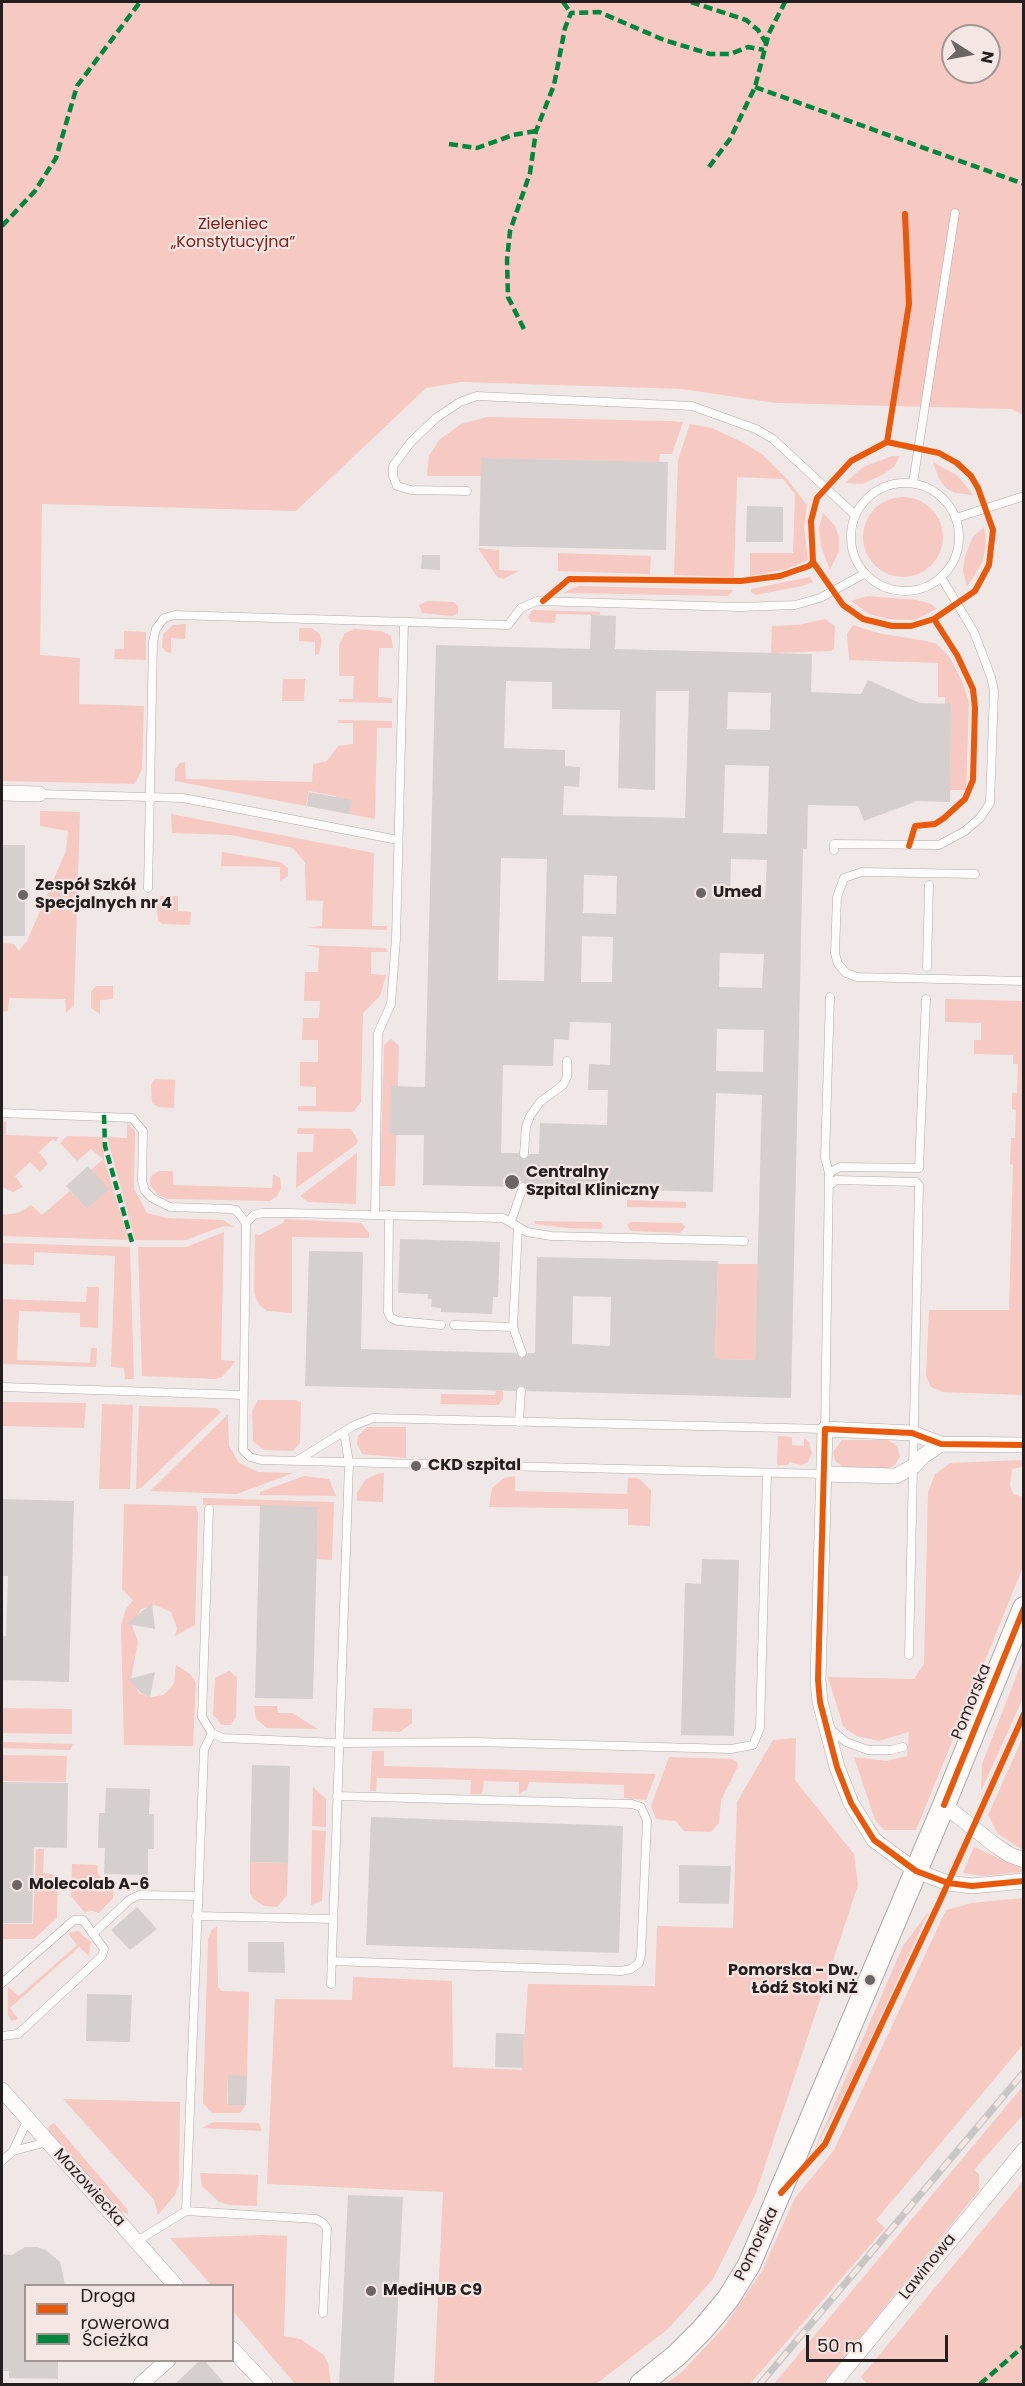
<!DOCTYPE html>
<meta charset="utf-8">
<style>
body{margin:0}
#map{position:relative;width:1025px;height:2386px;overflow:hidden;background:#f0e8e6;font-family:Poppins,sans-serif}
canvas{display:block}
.frame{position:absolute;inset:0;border:3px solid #241f1e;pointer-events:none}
.legend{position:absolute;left:24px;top:2284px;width:210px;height:78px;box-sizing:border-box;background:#f3e6e3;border:2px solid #a09694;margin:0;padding:8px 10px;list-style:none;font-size:18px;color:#241f1e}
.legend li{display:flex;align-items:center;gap:12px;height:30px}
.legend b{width:30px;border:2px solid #a09694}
.north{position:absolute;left:941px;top:24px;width:60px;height:60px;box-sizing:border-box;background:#f3e6e3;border:2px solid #a09694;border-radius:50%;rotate:101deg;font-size:16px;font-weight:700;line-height:24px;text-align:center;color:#241f1e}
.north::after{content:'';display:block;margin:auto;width:21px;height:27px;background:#6b6564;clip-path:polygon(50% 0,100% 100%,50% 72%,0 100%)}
.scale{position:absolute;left:806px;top:2335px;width:142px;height:27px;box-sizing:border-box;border:3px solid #241f1e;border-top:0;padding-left:8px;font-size:18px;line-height:21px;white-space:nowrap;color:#241f1e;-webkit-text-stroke:4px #f3e6e3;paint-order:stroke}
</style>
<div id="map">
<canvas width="1025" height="2386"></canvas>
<div class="frame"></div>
<ul class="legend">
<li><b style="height:8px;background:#e8590c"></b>Droga rowerowa</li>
<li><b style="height:8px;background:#00873e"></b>Ścieżka</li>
</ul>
<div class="north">N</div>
<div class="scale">50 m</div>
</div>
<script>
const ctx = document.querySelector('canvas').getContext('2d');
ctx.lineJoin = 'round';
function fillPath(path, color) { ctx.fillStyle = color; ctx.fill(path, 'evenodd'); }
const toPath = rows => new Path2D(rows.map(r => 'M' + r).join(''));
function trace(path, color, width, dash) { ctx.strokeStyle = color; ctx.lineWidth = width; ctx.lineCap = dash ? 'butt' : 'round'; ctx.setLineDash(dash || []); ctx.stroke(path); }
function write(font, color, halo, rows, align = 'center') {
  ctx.font = font + ' Poppins,sans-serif'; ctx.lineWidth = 4.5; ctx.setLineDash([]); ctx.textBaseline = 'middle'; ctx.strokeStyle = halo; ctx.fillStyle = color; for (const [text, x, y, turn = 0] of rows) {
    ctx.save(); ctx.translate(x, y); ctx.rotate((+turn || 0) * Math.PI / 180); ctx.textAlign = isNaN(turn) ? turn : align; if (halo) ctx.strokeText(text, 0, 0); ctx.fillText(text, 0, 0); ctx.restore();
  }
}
const green = toPath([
 [2,2,1023,2,1023,415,1011,409,776,403,682,389,461,382,426,388,296,511,42,504,40,655,80,658,79,704,144,706,142,769,135,784,2,781],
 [953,36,989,36,989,72,953,72],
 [487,417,670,421,683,422,672,454,660,454,659,462,481,458,481,476,427,476,429,456,439,440,461,424],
 [690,424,712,428,742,442,762,454,787,479,807,505,804,527,808,560,787,569,750,576,750,553,793,553,795,494,783,479,737,477,734,577,674,575,678,460],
 [892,456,900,456,894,467,882,475,862,484,845,483,863,467],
 [933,462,958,476,973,495,955,493,946,488,939,479],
 '863 537a40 40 0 1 1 80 0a40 40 0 1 1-80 0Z',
 [823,513,835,526,839,537,839,551,830,570,821,546,819,528],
 [984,527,986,543,983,561,967,587,963,571,965,556,973,537],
 [478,548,499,550,499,570,519,571,503,579,497,577],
 [558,553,651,556,650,574,558,571],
 [810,577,813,582,802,586,755,595,751,592,751,589],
 [578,586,734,590,727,596,563,593],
 [867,596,917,600,931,604,937,609,914,620,888,619,869,614,851,601],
 [427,601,454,602,458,606,458,613,452,616,422,613,419,605],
 [533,610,600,612,600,615,556,614,555,623,531,622,528,617],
 [825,619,835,626,834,649,831,651,771,653,772,626,798,625],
 [186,624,185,639,171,638,171,653,166,652,162,647,163,634,173,625],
 [853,625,878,633,926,641,937,644,950,658,963,683,969,703,966,790,950,790,951,705,945,704,945,697,938,697,938,663,849,660,847,634],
 [299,628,311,628,319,633,322,640,319,654,315,655,315,642,299,641],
 [354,629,381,631,391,636,393,648,379,648,378,697,392,698,392,703,339,702,339,699,353,699,354,676,339,676,339,645,345,633],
 [124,631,146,632,146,660,114,659,115,649,124,649],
 [283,679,305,679,304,701,282,701],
 [338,720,392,721,392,728,377,728,375,819,334,811,336,796,309,791,306,806,175,781,175,769,180,763,185,762,186,779,312,782,313,764,327,761,338,746,353,744,353,723,338,723],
 [40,811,80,812,74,1005,66,1013,65,999,9,998,8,1011,2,1012,2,943,14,944,19,951,27,941,66,851,68,831,40,826],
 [171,814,374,853,372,926,387,926,387,930,306,928,322,926,323,901,306,900,305,863,293,848,231,835,172,833],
 [222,852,280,862,288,868,288,876,280,881,280,867,221,866],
 [161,896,178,896,178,911,191,912,190,925,162,924,158,921,156,902],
 [305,945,386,948,387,952,371,952,371,974,386,975,380,996,363,1013,361,1102,353,1112,298,1111,298,1106,316,1106,316,1087,300,1086,300,1062,318,1062,318,1040,302,1040,303,1018,319,1018,320,1001,304,1001,305,972,318,972,319,948],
 [96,986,113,986,113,999,100,1000,100,1014,91,1008,91,992],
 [945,999,1023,1001,1023,1395,943,1392,931,1387,926,1376,929,1310,1009,1310,1013,1165,1010,1164,1011,1138,1015,1138,1016,1110,1012,1109,1012,1093,1017,1093,1018,1064,1013,1064,1013,1055,974,1054,974,1040,981,1040,981,1023,945,1022],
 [391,1039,399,1046,395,1186,380,1186,384,1045],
 [155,1079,175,1080,174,1108,158,1107,152,1103,151,1085],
 [6,1121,6,1135,59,1137,56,1142,53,1139,39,1152,48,1164,40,1172,30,1162,15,1176,23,1187,13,1192,2,1187,2,1122],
 [127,1123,135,1131,134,1189,147,1213,167,1218,223,1220,234,1227,223,1226,186,1240,135,1240,107,1137,127,1138],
 [298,1128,351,1129,358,1141,357,1144,296,1188,297,1152,313,1152,314,1134,297,1134],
 [67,1136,103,1137,104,1159,129,1240,2,1236,2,1215,18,1213,31,1205,42,1215,70,1191,87,1209,108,1189,91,1170,103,1159,91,1149,77,1161,60,1143],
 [357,1153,356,1204,308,1202,300,1196],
 [159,1171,173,1171,173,1185,272,1188,273,1174,280,1178,281,1189,277,1196,270,1201,168,1199,158,1195,150,1185,151,1176],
 [627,1200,686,1202,686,1208,627,1207],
 [285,1219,361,1223,369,1233,369,1238,292,1237,292,1313,267,1311,259,1305,254,1293,255,1234,259,1235,283,1223],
 [534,1221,601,1222,603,1226,601,1229,567,1228,535,1224],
 [631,1222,681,1223,686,1227,680,1233,631,1231,627,1225],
 [224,1232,221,1360,235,1361,231,1367,222,1377,215,1379,142,1376,138,1247,186,1247],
 [2,1243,130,1247,134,1379,125,1379,124,1368,111,1367,115,1256,34,1252,34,1265,2,1264],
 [718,1264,758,1264,755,1360,715,1359],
 [87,1287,99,1287,98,1328,80,1327,80,1313,19,1311,17,1360,90,1363,91,1348,97,1348,96,1367,2,1364,2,1299,86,1302],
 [496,1391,503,1391,503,1399,498,1405,440,1404,441,1394,495,1395],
 [258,1400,295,1400,301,1402,300,1443,293,1451,264,1450,253,1441,252,1411],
 [2,1402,86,1403,84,1428,2,1426],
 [102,1404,133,1405,130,1489,99,1489],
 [139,1406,216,1408,221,1412,141,1488,136,1489],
 [228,1414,229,1446,239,1463,258,1472,293,1473,237,1494,150,1491],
 [367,1427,406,1427,406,1458,362,1454,357,1444,358,1436],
 [778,1436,792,1437,792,1445,804,1446,804,1438,809,1442,812,1453,808,1462,802,1465,789,1462,788,1465,777,1465],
 [842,1440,888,1440,897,1446,900,1457,894,1466,888,1468,844,1467,835,1461,833,1452],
 [1023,1460,1022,1467,1012,1469,1010,1485,1013,1494,1023,1497,1023,1567,916,1830,884,1830,875,1820,854,1757,886,1761,907,1756,909,1732,879,1741,857,1736,849,1731,843,1726,828,1677,914,1679,924,1664,928,1493,935,1474,950,1463],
 [384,1473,383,1502,357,1501,357,1493,365,1480,376,1474],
 [304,1476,329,1479,336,1496,260,1495,260,1492],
 [515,1476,515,1491,627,1494,628,1478,638,1478,651,1490,650,1526,628,1525,628,1509,489,1507,492,1488,504,1478],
 [203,1498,334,1502,332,1560,316,1559,318,1507,203,1505],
 [124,1504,196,1506,198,1513,195,1625,175,1636,177,1628,171,1612,155,1605,141,1609,132,1625,138,1642,131,1679,139,1693,152,1697,163,1695,170,1689,174,1683,176,1665,191,1675,196,1683,193,1746,124,1745,121,1625,126,1609,133,1600,122,1589],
 [1023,1659,1023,1698,981,1791,982,1764],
 [229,1671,237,1677,236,1717,231,1725,222,1725,213,1715,215,1678],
 [254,1706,277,1706,278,1713,292,1713,318,1729,267,1728,256,1719],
 [2,1708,72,1709,72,1734,2,1733],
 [373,1708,412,1709,412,1723,400,1732,372,1731],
 [1023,1737,1023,1850,998,1834,988,1815],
 [796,1738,795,1780,854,1854,858,1885,756,2193,713,2279,668,2329,596,2384,434,2384,443,2192,267,2184,275,1999,352,2000,353,1977,452,1981,453,2067,522,2070,528,1984,655,1986,657,1926,733,1928,737,1802,773,1740],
 [2,1742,73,1744,70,1750,2,1748],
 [372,1751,384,1751,384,1766,656,1774,646,1800,624,1798,624,1785,529,1782,527,1789,519,1794,519,1782,484,1781,482,1794,470,1794,471,1780,377,1778,376,1791,370,1791],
 [2,1755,67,1756,66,1782,2,1781],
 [669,1757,732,1759,737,1762,738,1766,721,1800,719,1823,711,1832,684,1831,676,1821,656,1819,651,1806],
 [313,1787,326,1799,326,1827,312,1826],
 [312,1830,326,1831,322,1901,311,1905],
 [974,1847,1023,1869,1023,1872,982,1876,963,1873],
 [36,1849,44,1849,43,1873,51,1874,58,1879,57,1918,34,1939,2,1939,2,1924,33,1924],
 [250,1862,288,1863,287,1895,277,1907,264,1906,253,1899,250,1893],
 [72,1864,97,1865,98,1874,113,1891,113,1898,99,1913,89,1910,85,1913,71,1896],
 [1023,1898,1023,2045,876,2220,885,2228,750,2384,665,2384,682,2372,724,2327,762,2271,795,2198,834,2150,946,1910,972,1903],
 [929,1911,847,2089,814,2151,903,1946],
 [217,1927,218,1987,222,1991,249,1992,247,2076,228,2076,227,2104,246,2105,240,2113,212,2113,203,2103,208,1939,212,1929],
 [78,1931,91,1942,89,1956,79,1947,10,2008,18,2019,12,2021,8,2015,8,1987,19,1996,77,1945,68,1933],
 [1023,2086,1023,2115,974,2170,979,2174,979,2190,823,2384,774,2384],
 [63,2099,180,2102,179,2183,175,2195,158,2215,154,2200],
 [213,2122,259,2123,262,2131,202,2128],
 [54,2123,128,2210,128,2214,117,2210,49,2132,48,2127],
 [200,2173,258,2175,257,2206,230,2205,219,2202,202,2186],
 [1023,2181,1023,2384,867,2384,861,2377],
 [264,2235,287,2236,284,2336,300,2339,324,2355,328,2363,331,2384,295,2384,233,2311,232,2286,211,2285,170,2238]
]);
const building = toPath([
 [481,458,668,462,666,550,479,546],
 [747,506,783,507,783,542,746,542],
 [422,555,440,555,440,570,421,569],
 [591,615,616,616,615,649,812,654,811,692,861,694,868,680,920,703,951,704,950,802,917,801,864,821,858,806,808,805,807,849,803,849,791,1398,527,1391,521,1385,515,1391,305,1386,309,1251,363,1252,361,1349,516,1353,521,1359,528,1353,535,1353,537,1257,718,1261,715,1359,755,1360,762,1095,716,1093,713,1192,529,1187,522,1181,517,1187,423,1185,424,1135,390,1135,391,1086,425,1087,436,645,590,649],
 [506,681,552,682,552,709,620,710,618,788,655,790,656,691,689,691,685,818,563,815,564,786,579,787,580,767,565,766,565,750,504,748],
 [728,692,771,693,770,730,727,729],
 [725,765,769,766,767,834,723,833],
 [501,858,547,859,544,981,498,980],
 [731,859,767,860,765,899,730,898],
 [584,875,617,876,616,914,583,913],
 [582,936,613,937,612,982,581,982],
 [720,953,764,954,762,988,719,987],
 [570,1022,611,1023,610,1065,589,1064,588,1090,608,1090,607,1125,540,1123,539,1154,530,1154,524,1160,518,1153,501,1153,503,1065,553,1066,554,1039,569,1040],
 [717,1029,764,1030,763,1072,716,1071],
 [573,1296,611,1297,610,1346,572,1344],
 [309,792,352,800,349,814,307,806],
 [2,845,25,845,25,936,2,936],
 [88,1166,109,1189,87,1209,66,1186],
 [400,1239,500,1242,498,1297,493,1297,492,1314,441,1312,441,1308,431,1307,432,1299,428,1299,428,1294,398,1293],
 [2,1499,74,1501,69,1682,2,1680,2,1636,6,1636,8,1576,2,1576],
 [260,1505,318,1507,313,1699,255,1698],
 [702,1559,739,1560,734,1736,681,1735,685,1583,701,1584],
 [152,1603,155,1629,127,1624],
 [155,1672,150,1697,140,1692,129,1679],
 [252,1765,290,1766,288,1863,250,1862],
 [2,1782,68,1783,67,1848,34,1847,32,1923,2,1923],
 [106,1788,150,1789,149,1814,154,1814,154,1849,148,1849,148,1875,104,1874,105,1848,98,1848,99,1813,105,1813],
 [371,1817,623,1826,619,1953,366,1945],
 [679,1865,731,1866,729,1904,679,1903],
 [137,1907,157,1929,130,1950,111,1930],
 [248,1942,284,1942,285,1973,248,1972],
 [87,1994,132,1995,130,2042,86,2041],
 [496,2033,524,2034,523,2068,495,2067],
 [228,2075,247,2076,246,2105,228,2105],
 [348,2195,403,2197,394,2385,339,2385],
 [25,2247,37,2247,46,2250,60,2262,62,2270,65,2286,26,2286,26,2361,58,2361,58,2379,9,2378,9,2371,2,2371,2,2254,12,2255],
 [199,2361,205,2361,226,2385,174,2385]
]);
const lane = toPath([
 [913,483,955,213],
 '851 537a54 54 0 1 1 108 0a54 54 0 1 1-108 0Z',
 [467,491,411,490,397,486,393,476,393,466,411,442,436,418,460,402,477,396,692,406,756,429,773,439,855,515],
 [956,518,1024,496],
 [39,794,183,798,398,840],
 [834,850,834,844,939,845,965,831,980,818,990,803,994,691,991,677,974,632,941,577],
 [975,874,862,872,844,878,837,897,835,953,838,964,846,973,857,977,1024,981],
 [148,888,153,642,156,629,164,618,175,615,508,625,521,608,537,601,740,607,795,605,820,598,864,574],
 [927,967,929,885],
 [2,1113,132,1118,143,1131,142,1181,145,1191,152,1198,170,1207,230,1209,236,1210,246,1223],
 [524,1154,526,1127,530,1116,540,1102,563,1085,567,1077,567,1061],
 [829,1173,840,1167,919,1168,926,999],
 [829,1186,836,1180,916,1182,919,1185,909,1655],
 [375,1215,378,1033,391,1004,396,939,404,623],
 [389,1215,388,1312,391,1318,398,1321,441,1325],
 [511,1221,523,1187],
 [744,1241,551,1236,527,1232,503,1218,288,1213,262,1213,254,1215,246,1223,243,1450,250,1457,261,1460,824,1474],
 [454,1325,513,1327,518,1228],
 [513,1327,522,1353],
 [2,1387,243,1395],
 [519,1422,521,1391],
 [298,1460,353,1426,373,1418,825,1429,829,1173,825,1158,830,997],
 [830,1729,846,1742,868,1750,891,1750,903,1747],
 [212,1733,223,1738,339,1743,476,1742,731,1749,753,1745,760,1728,767,1473],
 [196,1916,333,1919],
 [93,1934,129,1900,139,1895,197,1896],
 [332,1961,621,1971,631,1969,639,1963,641,1954,647,1821,641,1807,632,1804,337,1796],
 [2,1983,74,1920,83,1920,104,1949,102,1956,18,2034,2,2036],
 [331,1984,349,1463,344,1432],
 [13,2151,47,2142],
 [2,2161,13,2151,28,2119],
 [186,2211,316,2219,323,2223,327,2228,323,2313],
 [137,2241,186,2211,204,1750,212,1733,202,1717,209,1509]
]);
const street = toPath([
 [2,793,39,794],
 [1024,1445,941,1444,912,1433,825,1429,818,1680,820,1702,837,1767,851,1803,874,1840,916,1871,948,1883,972,1886,1024,1881],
 [824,1474,896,1476,914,1466,923,1456,941,1444],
 [944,1805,995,1845,1010,1855,1024,1860],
 [2,2090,176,2286],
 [232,2349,265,2384],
 [141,2384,168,2360],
 [833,2384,1024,2150]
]);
const secondary = toPath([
 [641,2384,677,2355,702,2330,728,2299,749,2265,944,1805,1024,1608]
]);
const rail = toPath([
 [760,2384,1024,2072]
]);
const quiet = toPath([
 [563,2,571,13],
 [691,2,746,20,758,30,766,43],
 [755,87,1024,184],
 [449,144,477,148,513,135,536,131],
 [709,167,730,139,755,87,769,33,785,2],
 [2,226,35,191,56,158,77,86,140,2],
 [524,329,508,297,507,260,510,231,530,173,536,131,554,85,565,28,571,13,599,12,664,40,710,54,730,54,748,47,764,50],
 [104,1115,105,1146,132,1242],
 [980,2384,1024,2346]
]);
const cycleway = toPath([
 [887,442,939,453,957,463,971,476,978,488,993,530,989,565,975,591,934,619,911,626,892,626,863,619,843,605,813,562,811,521,817,498,851,461,887,442],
 [887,442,909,304,905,214],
 [543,601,569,579,741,581,780,576,809,566,813,562],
 [909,846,915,826,935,824,944,818,965,799,973,780,975,708,973,689,957,655,934,619],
 [1024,1445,941,1444,912,1433,825,1429,818,1680,820,1702,837,1767,851,1803,874,1840,916,1871,948,1883,972,1886,1024,1881],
 [944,1805,1024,1608],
 [781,2193,825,2144,939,1903,1024,1714]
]);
const markers = [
 [701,893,6,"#6b6564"],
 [23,895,6,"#6b6564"],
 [512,1182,8,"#6b6564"],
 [416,1466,6,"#6b6564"],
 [17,1885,6,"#6b6564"],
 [870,1980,6,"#6b6564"],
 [371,2291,6,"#6b6564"]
];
const parkNames = [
 ["Zieleniec",233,225],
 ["„Konstytucyjna”",233,243]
];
const poiNames = [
 ["Zespół Szkół",35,886],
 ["Specjalnych nr 4",35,904],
 ["Umed",713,893],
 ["Centralny",526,1173],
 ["Szpital Kliniczny",526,1191],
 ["CKD szpital",428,1466],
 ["Molecolab A-6",29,1885],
 ["Pomorska - Dw.",858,1971,"right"],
 ["Łódź Stoki NŻ",858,1989,"right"],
 ["MediHUB C9",383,2291]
];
const streetNames = [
 ["Pomorska",972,1702,-68],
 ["Mazowiecka",89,2188,48],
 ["Pomorska",757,2244,-64],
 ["Lawinowa",928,2267,-51]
];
fillPath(green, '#f6c9c2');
fillPath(building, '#d5cfce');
trace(lane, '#b0aaa9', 9);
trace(street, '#b0aaa9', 16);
trace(secondary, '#b0aaa9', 24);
trace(lane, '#fdfcfb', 8);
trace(street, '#fdfcfb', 15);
trace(secondary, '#fdfcfb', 22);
trace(rail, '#c9c7c6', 7);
trace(rail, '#f3e6e3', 4.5, [14]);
trace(quiet, '#00873e', 4.5, [9, 4.5]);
trace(cycleway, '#e8590c', 6);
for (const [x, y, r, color] of markers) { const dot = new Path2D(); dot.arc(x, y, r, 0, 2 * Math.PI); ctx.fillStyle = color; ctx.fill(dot); trace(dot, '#f3e6e3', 2); }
write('16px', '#80201a', '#f3e6e3', parkNames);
write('bold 16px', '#241f1e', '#f3e6e3', poiNames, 'left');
write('16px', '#241f1e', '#f3e6e3', streetNames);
</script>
